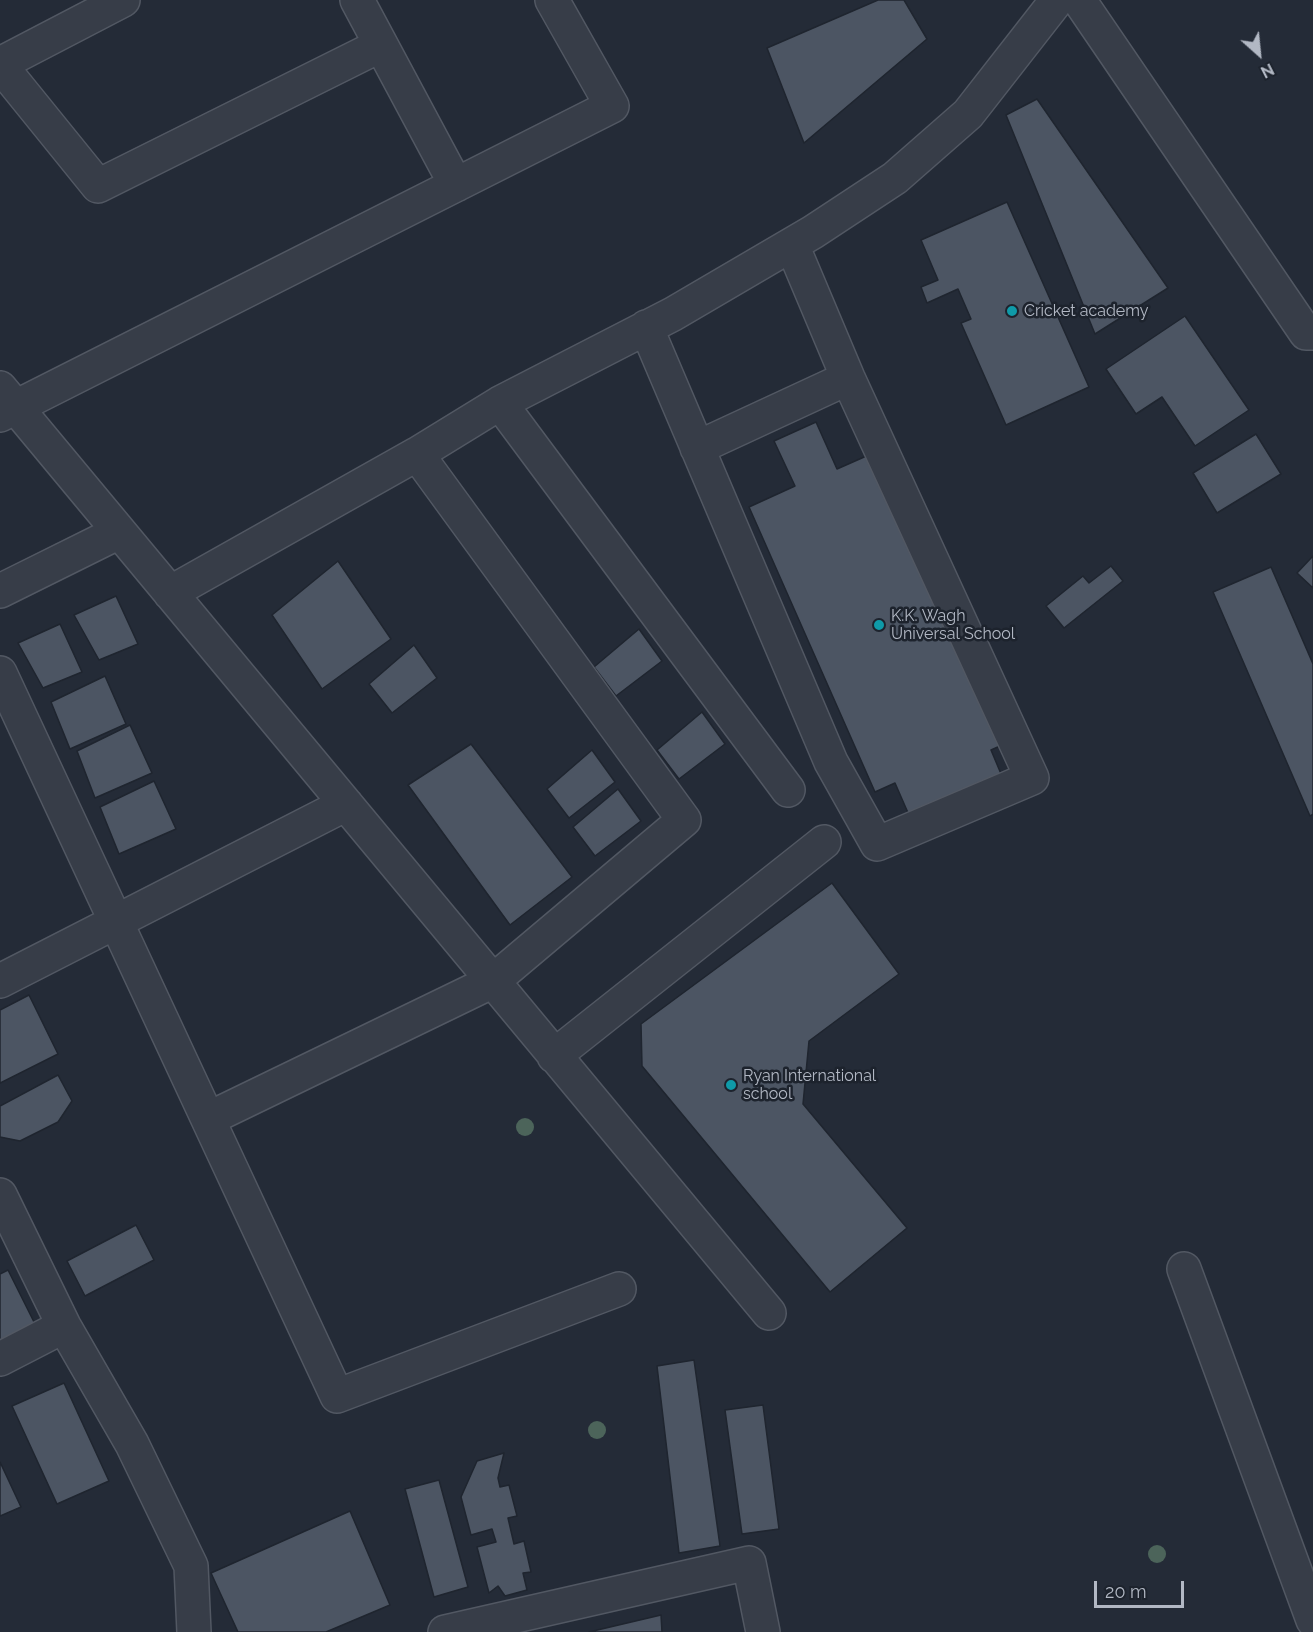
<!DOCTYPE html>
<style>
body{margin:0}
#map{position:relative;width:1313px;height:1632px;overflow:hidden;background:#242b37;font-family:Raleway,sans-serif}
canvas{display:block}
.north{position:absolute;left:1229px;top:24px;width:60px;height:60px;-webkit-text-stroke:4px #1d232d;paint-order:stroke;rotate:153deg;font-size:16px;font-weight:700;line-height:24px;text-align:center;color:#b2b8c4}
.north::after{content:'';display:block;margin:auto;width:21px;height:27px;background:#b2b8c4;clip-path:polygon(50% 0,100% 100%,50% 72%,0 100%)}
.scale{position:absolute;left:1094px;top:1581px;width:90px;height:27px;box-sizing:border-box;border:3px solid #b2b8c4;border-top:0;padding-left:8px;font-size:18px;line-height:21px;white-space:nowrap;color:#b2b8c4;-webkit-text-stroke:4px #1d232d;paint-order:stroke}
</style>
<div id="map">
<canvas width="1313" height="1632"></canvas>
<div class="north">N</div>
<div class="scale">20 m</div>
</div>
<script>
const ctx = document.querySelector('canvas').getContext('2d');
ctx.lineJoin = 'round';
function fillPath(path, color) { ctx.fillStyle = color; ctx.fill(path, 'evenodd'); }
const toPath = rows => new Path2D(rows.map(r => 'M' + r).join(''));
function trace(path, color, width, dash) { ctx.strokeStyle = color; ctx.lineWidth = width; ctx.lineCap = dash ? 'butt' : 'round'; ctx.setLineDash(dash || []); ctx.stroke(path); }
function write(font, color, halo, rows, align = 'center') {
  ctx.font = font + ' Raleway,sans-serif'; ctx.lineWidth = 5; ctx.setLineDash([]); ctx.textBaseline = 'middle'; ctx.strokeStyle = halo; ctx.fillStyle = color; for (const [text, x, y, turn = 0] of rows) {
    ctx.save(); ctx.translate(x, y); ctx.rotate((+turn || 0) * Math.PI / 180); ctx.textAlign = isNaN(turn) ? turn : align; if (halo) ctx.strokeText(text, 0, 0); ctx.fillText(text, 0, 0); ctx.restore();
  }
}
const building = toPath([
 [878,0,904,0,927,39,804,143,767,48,878,0],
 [1037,99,1168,288,1095,334,1006,115,1037,99],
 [1007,202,1089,387,1006,425,961,323,971,319,958,289,927,303,921,287,938,280,921,240,1007,202],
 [1185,316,1249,410,1195,446,1162,397,1136,414,1106,369,1185,316],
 [816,422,837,469,880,450,1009,742,991,750,1004,781,912,822,895,783,875,792,749,507,795,486,774,441,816,422],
 [1256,434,1281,474,1217,513,1193,473,1256,434],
 [1313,556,1313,588,1297,573,1313,556],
 [338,561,391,639,322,689,272,615,338,561],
 [1111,566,1123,581,1064,628,1046,606,1083,576,1089,583,1111,566],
 [1271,567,1313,664,1313,814,1310,816,1213,592,1271,567],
 [116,596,138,644,99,660,74,615,116,596],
 [60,624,82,672,43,688,18,643,60,624],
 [639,629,662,661,616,696,594,667,639,629],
 [414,645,437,678,392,713,369,684,414,645],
 [105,676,126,724,70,749,51,702,105,676],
 [702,712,725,744,679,779,657,750,702,712],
 [130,725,152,773,95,798,77,751,130,725],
 [471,744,572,877,510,925,408,785,471,744],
 [592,750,615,782,569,818,547,789,592,750],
 [154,781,176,829,119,854,100,807,154,781],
 [618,789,641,821,595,856,573,827,618,789],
 [832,883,899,974,809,1041,803,1104,907,1228,830,1292,642,1066,641,1024,832,883],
 [29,995,58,1054,0,1083,0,1010,29,995],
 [58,1075,72,1101,58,1122,20,1141,0,1137,0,1106,58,1075],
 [136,1225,154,1260,85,1296,67,1261,136,1225],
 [8,1270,39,1332,0,1352,0,1274,8,1270],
 [694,1360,720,1546,679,1553,657,1366,694,1360],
 [64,1383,109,1481,57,1504,12,1406,64,1383],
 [763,1405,779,1529,742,1534,725,1410,763,1405],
 [504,1453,498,1478,500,1487,509,1485,517,1516,508,1518,514,1544,524,1541,531,1572,523,1573,527,1590,505,1596,498,1586,489,1593,477,1547,496,1542,492,1529,471,1535,461,1497,477,1461,504,1453],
 [0,1462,21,1507,0,1516,0,1462],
 [439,1480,468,1587,434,1597,405,1489,439,1480],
 [350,1511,390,1605,326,1632,238,1632,211,1573,350,1511],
 [661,1615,662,1632,589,1632,661,1615]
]);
const minor = toPath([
 [357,0,456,185],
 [1079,0,1306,333,1313,333],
 [0,64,123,0],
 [0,65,98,186,381,45],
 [646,327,831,762,877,844,1032,778,848,378,792,245],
 [0,388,769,1313],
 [500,403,788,790],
 [0,415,612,106,552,0],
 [697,448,848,378],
 [0,591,119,532],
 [170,593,417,454,500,403,673,314,813,232,895,178,968,114,1057,0],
 [0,673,337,1396,619,1289],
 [0,981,346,804],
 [554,1056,824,842],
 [208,1119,493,981,684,820,417,454],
 [0,1195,64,1326,132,1444,191,1566,194,1632],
 [1184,1269,1313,1620],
 [0,1359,64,1326],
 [445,1632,749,1563,763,1632]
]);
const trees = [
 [525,1127],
 [597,1430],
 [1157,1554]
];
const markers = [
 [1012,311,6,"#0f9aa8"],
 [879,625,6,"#0f9aa8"],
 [731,1085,6,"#0f9aa8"]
];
const poiNames = [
 ["Cricket academy",1024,311],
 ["K.K. Wagh",891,616],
 ["Universal School",891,634],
 ["Ryan International",743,1076],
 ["school",743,1094]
];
fillPath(building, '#4c5563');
trace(building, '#1f252f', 1.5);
trace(minor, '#525863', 36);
trace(minor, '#373d48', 33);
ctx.fillStyle = '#4c645a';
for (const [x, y] of trees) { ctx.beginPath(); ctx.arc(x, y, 9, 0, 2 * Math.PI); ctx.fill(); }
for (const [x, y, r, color] of markers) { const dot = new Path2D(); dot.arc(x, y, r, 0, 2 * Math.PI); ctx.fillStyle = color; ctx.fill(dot); trace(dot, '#1d232d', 2); }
write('16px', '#b2b8c4', '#1d232d', poiNames, 'left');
</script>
